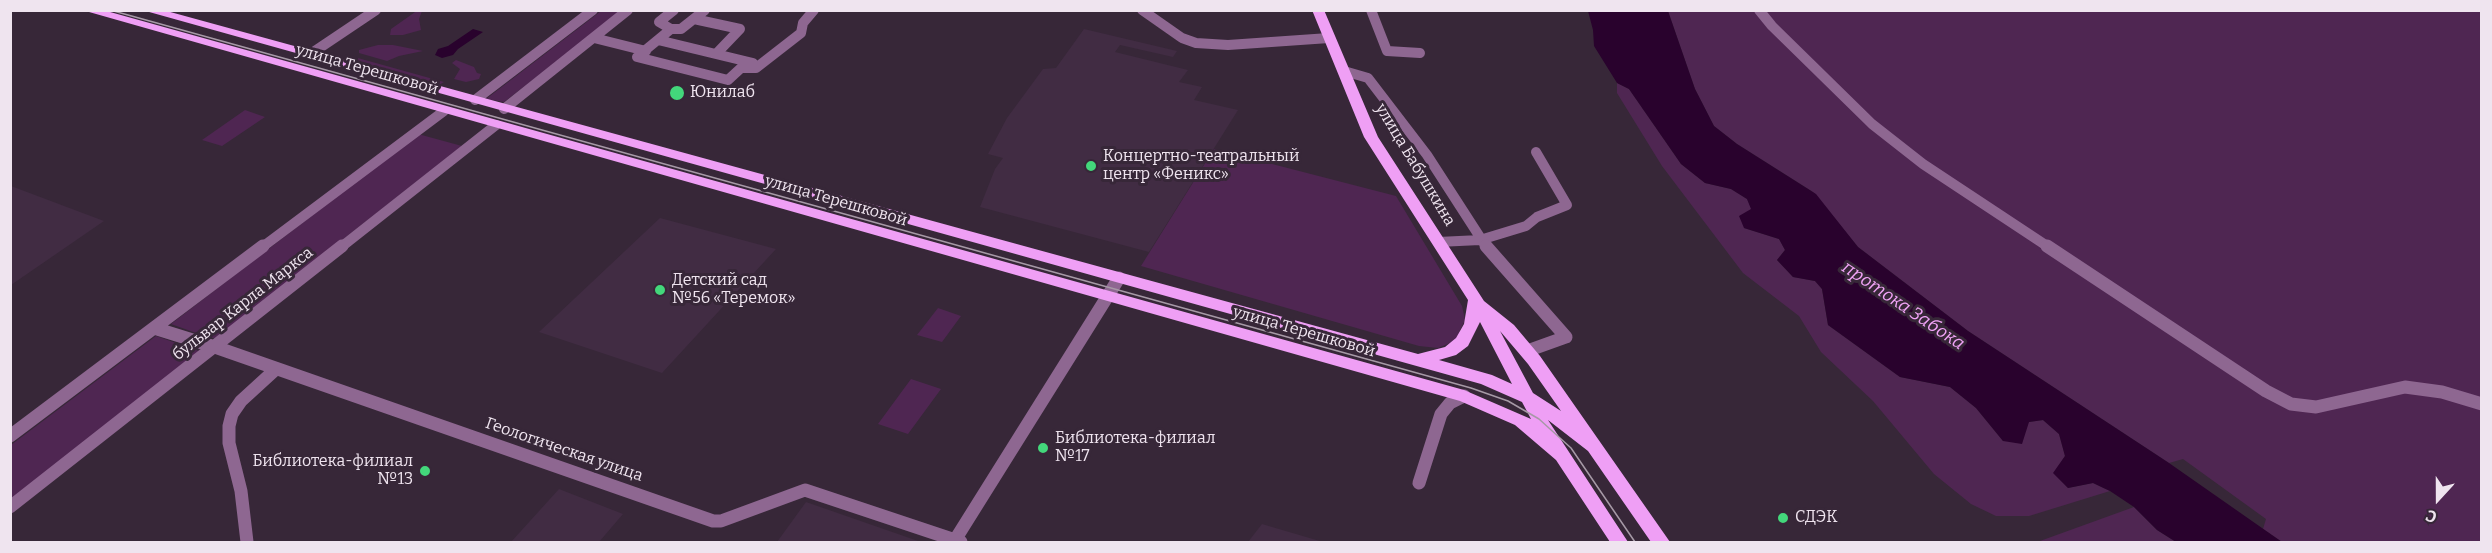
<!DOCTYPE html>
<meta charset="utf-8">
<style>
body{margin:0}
#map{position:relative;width:2492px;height:553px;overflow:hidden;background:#372738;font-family:Bitter,serif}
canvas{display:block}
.frame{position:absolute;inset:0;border:12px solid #efe4ef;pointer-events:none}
.north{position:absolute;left:2408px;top:469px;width:60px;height:60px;-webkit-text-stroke:4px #372738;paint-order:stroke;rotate:201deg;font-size:16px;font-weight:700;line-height:24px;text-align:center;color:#efe4ef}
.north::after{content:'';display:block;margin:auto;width:21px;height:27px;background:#efe4ef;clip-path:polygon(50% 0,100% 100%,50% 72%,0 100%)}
</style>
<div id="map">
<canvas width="2492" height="553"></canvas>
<div class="frame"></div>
<div class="north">С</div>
</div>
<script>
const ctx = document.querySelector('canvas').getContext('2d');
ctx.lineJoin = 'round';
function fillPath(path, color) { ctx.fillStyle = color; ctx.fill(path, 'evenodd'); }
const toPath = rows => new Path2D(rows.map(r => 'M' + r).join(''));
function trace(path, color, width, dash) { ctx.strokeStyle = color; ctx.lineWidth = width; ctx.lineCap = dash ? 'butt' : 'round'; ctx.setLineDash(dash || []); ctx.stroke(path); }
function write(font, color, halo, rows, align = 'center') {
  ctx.font = font + ' Bitter,serif'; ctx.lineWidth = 6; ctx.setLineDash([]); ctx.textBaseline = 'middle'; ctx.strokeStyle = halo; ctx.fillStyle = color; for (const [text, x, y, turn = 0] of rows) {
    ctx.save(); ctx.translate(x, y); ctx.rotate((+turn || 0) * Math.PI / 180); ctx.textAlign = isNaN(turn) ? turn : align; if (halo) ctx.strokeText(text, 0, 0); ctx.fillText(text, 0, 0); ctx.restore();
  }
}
const built = toPath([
 [1084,29,1177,51,1173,57,1120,45,1115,52,1188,70,1179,82,1202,87,1194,100,1238,110,1149,252,980,207,995,169,1003,158,988,154,1007,118,1043,69,1056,68],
 [11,186,104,221,11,285],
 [660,218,776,249,662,373,539,332],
 [559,489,623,514,599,542,511,542],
 [806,502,921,542,777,542],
 [1262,524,1323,542,1248,542]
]);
const green = toPath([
 [418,10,422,11,419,19,421,30,403,35,390,35,391,29],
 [601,11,622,11,504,102,486,99],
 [1668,11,2481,11,2481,542,2282,542,2263,529,2266,519,2183,459,2169,463,1968,331,1858,247,1813,192,1737,144,1714,126,1695,89],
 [378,45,393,45,423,51,399,56,387,61,359,53,359,50],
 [347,55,444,82,437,86,343,60],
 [456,60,474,67,477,73,481,74,479,79,466,82,454,79,460,69,452,63],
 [1617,83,1629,89,1681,164,1705,183,1731,189,1747,199,1752,209,1744,228,1779,239,1785,250,1777,260,1793,277,1815,281,1822,289,1828,325,1900,377,1950,387,1976,408,2003,441,2029,422,2043,420,2059,434,2065,456,2054,473,2068,488,2093,483,2110,491,2029,516,1996,516,1971,504,1934,474,1873,401,1821,352,1799,316,1743,273,1662,166,1617,93],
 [245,110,265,117,222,146,202,140],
 [418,134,462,146,217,338,210,338,171,324],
 [1214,149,1396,196,1462,306,1465,320,1455,341,1438,348,1419,346,1141,266],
 [938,308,961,316,942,342,917,335],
 [156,336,199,351,11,501,11,445],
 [911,379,941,389,908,434,878,424],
 [2134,507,2157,530,2176,542,2040,541]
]);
const water = toPath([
 [1588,11,1668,11,1695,89,1714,126,1737,144,1816,194,1858,247,1968,331,2169,463,2282,542,2176,542,2157,530,2134,507,2110,491,2093,483,2068,488,2053,473,2065,456,2059,434,2043,420,2029,422,2022,444,2003,441,1976,408,1950,387,1900,377,1828,325,1822,289,1815,281,1793,277,1777,260,1785,250,1779,239,1744,228,1739,216,1751,209,1747,199,1731,189,1705,183,1681,164,1629,89,1617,83,1594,46,1593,30],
 [473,29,483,32,458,49,453,55,442,58,435,55,438,49,448,46]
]);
const minorFar1 = toPath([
 [674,10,659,22,671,29,681,29,705,10],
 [1142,10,1182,38,1196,43,1228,45,1329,38],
 [1371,10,1387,51,1420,53],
 [1759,10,1772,26,1872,124,1923,164,2050,248],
 [694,19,740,29,716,54],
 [671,29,637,57,728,80,741,68,756,68,801,33,803,23,814,10],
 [594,38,646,51],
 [658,40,753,63],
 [309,55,376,10],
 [1344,71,1368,78,1427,155,1487,248],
 [475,100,593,10],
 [504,109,628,10],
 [1438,242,1480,240,1526,226,1537,217,1567,205,1536,152],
 [261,248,444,111],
 [340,248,496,125]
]);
const minor = toPath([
 [1486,246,1566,337,1527,351],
 [2047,246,2266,391,2291,404,2316,407,2405,387,2442,392,2482,404],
 [154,328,215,347,713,521,721,521,805,490,961,542],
 [10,436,263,246],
 [1419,483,1441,414,1450,403,1464,396],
 [10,507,342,246],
 [955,540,1119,278],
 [247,542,241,491,229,443,229,426,232,414,241,401,276,369]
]);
const major = toPath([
 [82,10,103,10,1464,390,1531,419,1522,402,1481,384,142,10,163,10,1418,354,1445,347,1456,338,1464,324,1468,300,1364,137,1312,10,1324,10,1378,137,1484,301,1514,325,1540,356,1670,542,1651,542,1588,451,1548,420,1628,542,1610,542,1556,460,1515,425,1460,401,82,10],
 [1480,322,1512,384,1492,375,1439,360,1456,355,1468,346,1480,322],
 [1500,331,1528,364,1561,411,1533,393,1500,331]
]);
const tram = toPath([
 [110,10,1471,388,1508,401,1539,419,1571,448,1635,542]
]);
const markers = [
 [677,93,8,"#43d77b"],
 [1091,166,6,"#43d77b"],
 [660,290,6,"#43d77b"],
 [1043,448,6,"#43d77b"],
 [425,471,6,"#43d77b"],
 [1783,518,6,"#43d77b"]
];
const streetNames = [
 ["улица Терешковой",367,70,16],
 ["улица Бабушкина",1415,165,59],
 ["улица Терешковой",836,201,16],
 ["бульвар Карла Маркса",243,304,-38],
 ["улица Терешковой",1304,332,16],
 ["Геологическая улица",564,450,19]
];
const poiNames = [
 ["Юнилаб",690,93],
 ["Концертно-театральный",1103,157],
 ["центр «Феникс»",1103,175],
 ["Детский сад",672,281],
 ["№56 «Теремок»",672,299],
 ["Библиотека-филиал",1055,439],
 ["№17",1055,457],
 ["Библиотека-филиал",413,462,"right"],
 ["№13",413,480,"right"],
 ["СДЭК",1795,518]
];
const waterNames = [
 ["протока Забока",1903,306,34]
];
fillPath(built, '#412c43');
fillPath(green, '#4f2652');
fillPath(water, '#29022d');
trace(minorFar1, '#8e6791', 10);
trace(minor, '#8e6791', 13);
fillPath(major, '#ef9ff5');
trace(tram, '#a699a6', 1.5);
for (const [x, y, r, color] of markers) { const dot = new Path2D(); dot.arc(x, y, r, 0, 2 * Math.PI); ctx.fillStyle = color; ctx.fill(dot); trace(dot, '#372738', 2); }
write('16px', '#efe4ef', '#372738', streetNames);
write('16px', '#efe4ef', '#372738', poiNames, 'left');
write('italic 18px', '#f1a3f7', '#372738', waterNames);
</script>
